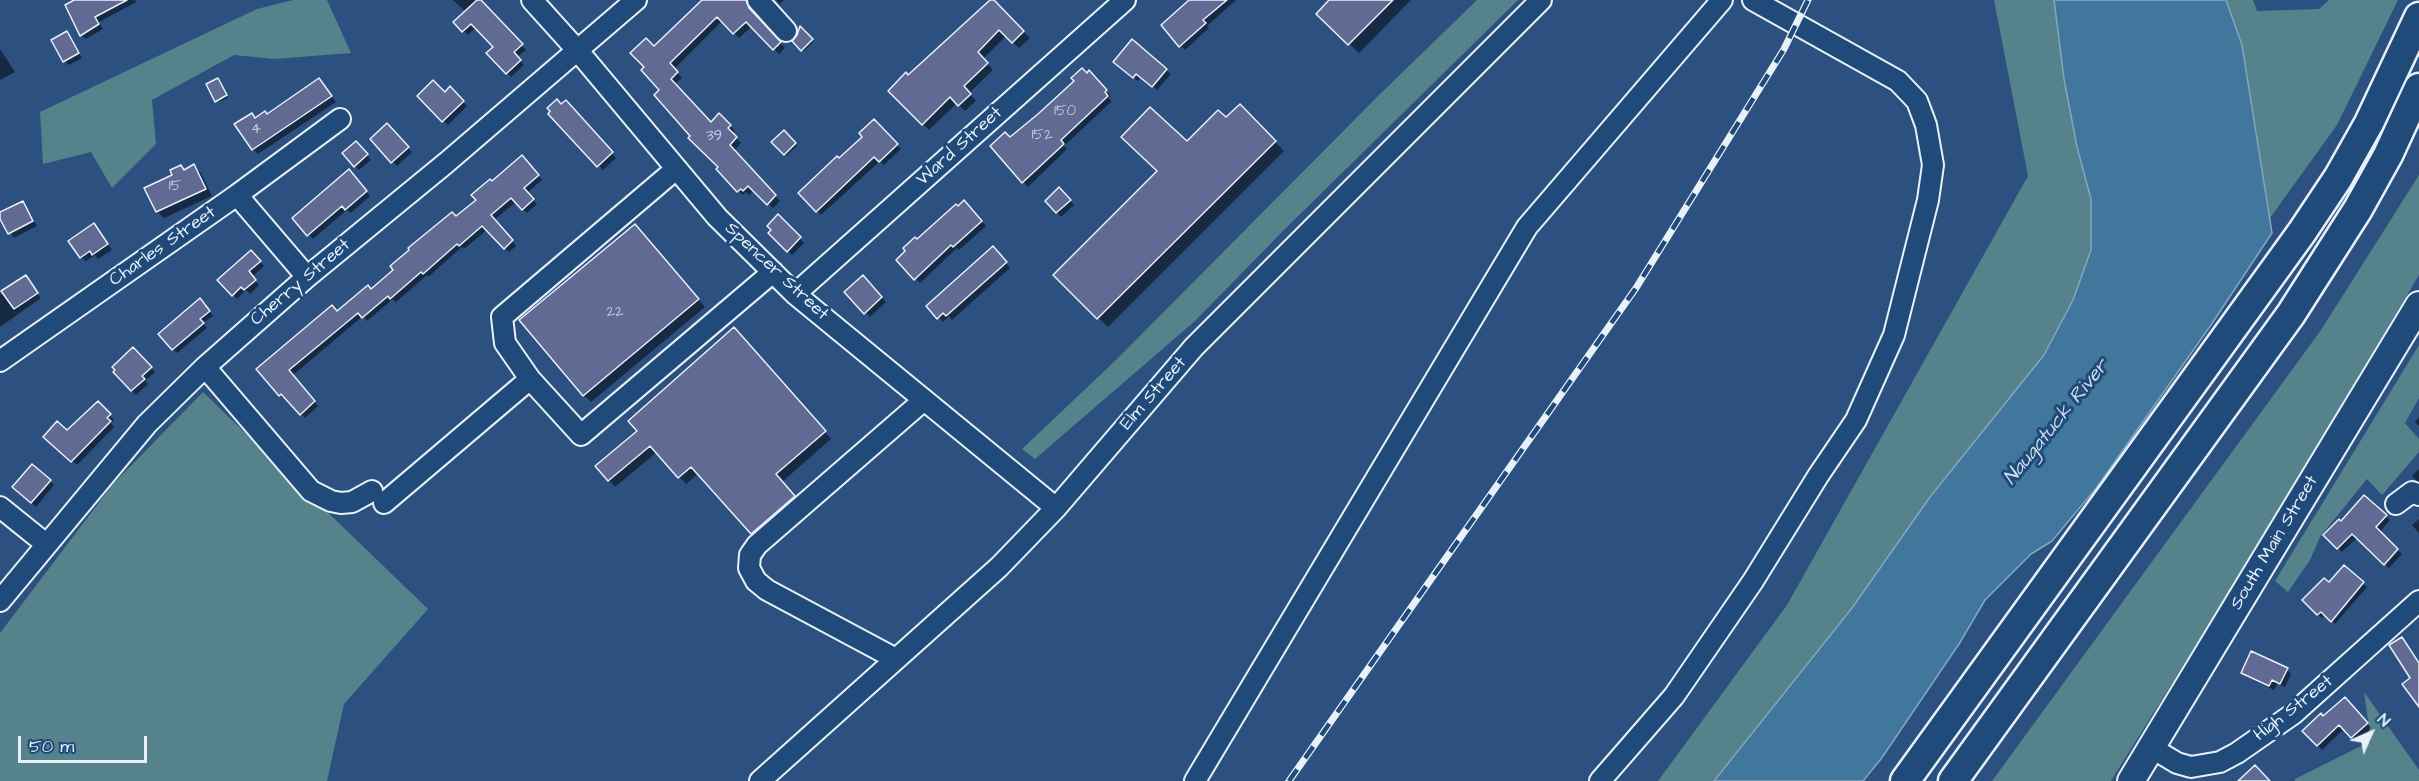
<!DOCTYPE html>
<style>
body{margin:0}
#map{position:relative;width:2419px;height:781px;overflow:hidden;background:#2c507f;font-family:"Architects Daughter",sans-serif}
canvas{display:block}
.north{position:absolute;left:2341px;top:703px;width:60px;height:60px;-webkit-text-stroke:4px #1f4a7a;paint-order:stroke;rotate:45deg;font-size:16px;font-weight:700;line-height:24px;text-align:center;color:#e8f1f8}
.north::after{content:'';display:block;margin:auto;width:21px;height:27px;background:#e8f1f8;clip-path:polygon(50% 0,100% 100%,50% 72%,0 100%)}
.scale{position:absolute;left:18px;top:736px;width:129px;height:27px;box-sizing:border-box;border:3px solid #e8f1f8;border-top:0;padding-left:8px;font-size:18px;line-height:21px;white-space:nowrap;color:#e8f1f8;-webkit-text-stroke:4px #1f4a7a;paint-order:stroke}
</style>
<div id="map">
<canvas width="2419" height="781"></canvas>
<div class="north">N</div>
<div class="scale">50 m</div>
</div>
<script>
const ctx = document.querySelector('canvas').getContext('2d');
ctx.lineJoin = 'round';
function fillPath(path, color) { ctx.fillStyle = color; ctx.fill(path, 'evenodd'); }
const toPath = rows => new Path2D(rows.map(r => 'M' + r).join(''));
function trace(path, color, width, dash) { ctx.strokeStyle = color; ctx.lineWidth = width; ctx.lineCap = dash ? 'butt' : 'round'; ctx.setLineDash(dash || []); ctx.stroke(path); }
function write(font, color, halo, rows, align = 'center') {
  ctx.font = font + ' "Architects Daughter",sans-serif'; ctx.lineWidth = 6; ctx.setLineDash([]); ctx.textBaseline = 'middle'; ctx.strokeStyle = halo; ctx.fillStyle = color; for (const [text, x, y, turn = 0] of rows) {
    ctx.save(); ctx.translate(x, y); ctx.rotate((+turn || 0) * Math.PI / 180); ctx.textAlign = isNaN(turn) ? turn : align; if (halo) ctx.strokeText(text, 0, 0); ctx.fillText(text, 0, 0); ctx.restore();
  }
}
const green = toPath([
 [293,0,327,0,351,53,274,59,234,55,152,100,156,144,112,188,91,152,43,164,40,112,257,9],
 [1477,0,1518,0,1283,231,1195,321,1035,459,1022,449,1118,358,1378,96],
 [1994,0,2054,0,2064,79,2077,147,2091,199,2091,250,2073,300,2044,355,1930,497,1852,608,1714,781,1658,781,1787,605,2028,176],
 [2226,0,2253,0,2257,11,2319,9,2329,0,2398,0,2337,125,2270,218,2242,45],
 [2419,175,2419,275,2244,568,2111,781,1992,781,2321,330],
 [2419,345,2419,398,2405,423,2419,439,2419,452,2382,495,2367,479,2320,537,2310,560,2288,592,2275,581],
 [203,392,428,609,344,704,327,781,0,781,0,633,113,484],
 [2364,692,2419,770,2419,781,2295,781,2295,779,2371,741]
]);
const water = toPath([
 [2054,0,2226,0,2242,45,2272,233,2211,325,2097,487,2052,541,2031,554,1985,600,1959,644,1881,759,1863,781,1714,781,1852,608,1930,497,2044,355,2073,300,2091,250,2091,199,2077,147,2064,79,2054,0]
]);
const shadow = toPath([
 [78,0,135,0,136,2,99,22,103,29,86,39,81,35],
 [453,0,478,0,526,50,517,57,524,65,511,77,488,53,495,47,476,27,468,35,455,22,466,12],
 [704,0,752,0,751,2,754,15,785,48,779,54,752,26,739,38,722,21,674,69,682,78,675,84,711,124,719,115,735,131,732,134,741,143,734,151,780,201,773,208,754,190,749,195,746,192,743,195,718,169,720,167,692,136,661,90,654,48],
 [776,0,784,0,780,4],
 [992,0,1030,38,1019,48,1006,36,983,59,993,70,969,93,976,101,965,111,957,103,929,130,890,91],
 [1192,0,1236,0,1207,26,1209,28,1185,50,1163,26],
 [1332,0,1411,0,1359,53,1318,14],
 [801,29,813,42,804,51,794,41],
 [66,33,82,58,69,65,64,61],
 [0,49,15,72,0,80],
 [1120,66,1166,70,1171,74,1157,90,1141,77,1138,81],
 [1089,73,1111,96,1108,98,1112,101,1064,146,1067,149,1028,187,992,146,1010,139,1076,81],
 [319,79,336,102,258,154,253,149,252,114,256,119,267,116],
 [220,82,228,98,218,102,216,101],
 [450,88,467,106,448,125,419,96,445,94],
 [561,106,571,106,616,158,603,170,550,114],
 [1240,106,1284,151,1108,327,1055,275,1187,143,1227,120],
 [874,121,901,149,884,165,880,161,821,215,800,193,864,137],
 [387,125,412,152,397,166,372,140],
 [784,132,797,146,786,156,773,142],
 [356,143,371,160,359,170,344,154],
 [526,161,542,180,527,193,537,204,527,213,516,202,494,220,516,246,509,252,488,229,464,249,462,247,428,277,427,275,396,302,393,299,367,321,363,316,292,376,318,406,305,418,286,397,284,399,280,395,258,369,371,291,478,200,492,183],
 [194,166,201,173,212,196,164,218,157,211,174,176,181,167,185,171],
 [353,176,370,196,351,213,347,210,313,239,294,218],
 [1059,189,1074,205,1061,217,1047,201],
 [22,202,37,226,14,238,0,214],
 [968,207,986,226,959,250,957,248,920,283,898,260,917,241],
 [778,216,804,243,792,255,770,233],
 [98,230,112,250,98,259,95,255,86,261,81,257],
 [642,233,705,307,591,402,584,395],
 [993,248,1010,268,952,320,949,316,943,322,928,306],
 [251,252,264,266,252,277,259,285,250,294,246,290,237,299,220,280],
 [25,277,41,298,0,327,0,294],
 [863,277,886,302,870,317,846,292],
 [204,304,213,316,203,323,207,328,177,353,160,335],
 [741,336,831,439,782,482,801,503,759,540,699,473,686,484,657,452,615,487,609,480,639,432],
 [133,349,155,372,145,381,148,384,136,395,115,372],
 [98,403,114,420,111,423,114,427,77,465,50,441,67,432],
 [2419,417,2419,426,2415,422],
 [2419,469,2419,483,2412,476],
 [50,481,54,485,36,507,18,491],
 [2365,497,2390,520,2379,533,2402,554,2389,568,2357,538,2342,552,2325,535,2341,523],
 [2419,519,2419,533,2412,525],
 [2344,567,2367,587,2335,624,2326,614,2322,618,2304,600,2329,585],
 [2287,669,2291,674,2285,687,2277,684,2274,690,2247,677,2242,672],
 [2345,699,2371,728,2357,741,2345,728,2322,750,2304,731]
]);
const building = toPath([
 [74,0,127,0,95,17,99,24,80,36,65,5,74,0],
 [477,0,481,0,523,44,514,52,521,60,506,74,486,53,493,47,471,24,462,32,453,22,477,0],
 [702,0,746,0,749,8,781,42,773,50,746,22,733,34,717,17,670,63,678,72,671,79,711,122,719,113,731,125,728,128,737,137,730,145,776,195,767,205,748,186,743,191,741,189,737,192,716,169,718,167,688,138,690,136,654,95,659,90,641,70,644,67,630,53,646,38,654,46,702,0],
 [990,0,994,0,1024,31,1012,43,999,30,978,52,988,63,964,86,971,94,958,106,950,97,922,125,888,91,906,72,908,75,990,0],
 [1189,0,1227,0,1203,20,1206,23,1179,47,1161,25,1189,0],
 [1329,0,1393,0,1348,45,1316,14,1329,0],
 [800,26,813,39,801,51,792,41,797,35,800,26],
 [67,31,79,53,63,62,51,40,67,31],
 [1132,39,1167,69,1152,87,1136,74,1133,78,1113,62,1132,39],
 [1082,68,1087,73,1089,70,1107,90,1105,92,1108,96,1061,140,1064,144,1022,183,990,146,1005,132,1010,137,1038,114,1074,81,1071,78,1082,68],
 [218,78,227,95,215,102,206,84,218,78],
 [319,78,332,96,252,150,234,124,252,113,255,118,265,111,267,114,319,78],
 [433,80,445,92,450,86,464,101,442,122,417,96,433,80],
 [557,99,561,104,566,100,613,152,597,167,548,114,550,111,547,108,557,99],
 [1240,104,1276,141,1097,319,1053,275,1157,171,1121,137,1150,107,1187,141,1218,110,1226,117,1240,104],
 [874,119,898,144,879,162,874,157,816,212,798,193,837,156,839,158,862,137,859,133,874,119],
 [387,123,409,147,391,163,370,139,387,123],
 [784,130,796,143,784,155,771,142,784,130],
 [356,141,368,154,354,167,342,153,356,141],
 [522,155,539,175,524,188,534,199,522,210,511,198,491,215,513,240,504,249,482,226,459,246,457,244,423,274,421,272,390,299,388,296,362,318,358,313,289,370,315,401,300,415,281,394,279,396,256,369,332,305,337,311,368,285,371,289,393,270,390,266,409,250,408,248,452,212,456,216,476,200,471,195,490,179,492,181,522,155],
 [194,164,206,189,156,212,144,188,172,175,170,170,181,165,184,170,194,164],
 [349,169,367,191,345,210,342,206,307,236,292,218,349,169],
 [1059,187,1071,200,1056,213,1045,201,1059,187],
 [964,200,982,221,953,247,951,245,914,280,896,260,905,251,903,248,915,237,917,239,956,204,958,206,964,200],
 [23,201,33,221,8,234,0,219,0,212,23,201],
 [778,214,801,237,787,252,768,233,771,230,767,226,778,214],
 [94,223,108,244,92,255,90,251,80,258,68,241,94,223],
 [635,224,699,299,583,396,519,320,635,224],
 [993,246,1007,262,946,316,943,313,937,319,926,306,993,246],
 [251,250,261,261,249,271,256,280,244,290,241,287,232,296,217,280,251,250],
 [26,275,38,293,14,309,1,291,26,275],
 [863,275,882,297,864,314,844,292,863,275],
 [200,298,210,311,200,319,204,323,172,350,158,334,200,298],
 [734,327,826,431,776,474,795,496,751,534,691,467,678,478,650,446,608,481,595,466,637,431,628,421,734,327],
 [133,347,152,367,142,376,145,379,131,391,113,372,115,370,112,367,133,347],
 [98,401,111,414,107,418,111,421,71,462,43,437,57,421,67,430,98,401],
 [32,464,51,480,31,503,12,487,32,464],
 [2364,495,2387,515,2376,527,2398,549,2384,565,2352,534,2337,549,2323,535,2339,519,2341,521,2364,495],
 [2344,565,2364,582,2331,622,2321,612,2317,615,2302,600,2324,578,2329,582,2344,565],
 [2402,637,2419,663,2419,707,2402,684,2410,678,2389,645,2402,637],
 [2251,651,2288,668,2280,684,2272,680,2269,686,2241,673,2251,651],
 [2345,697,2368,723,2351,738,2339,725,2317,746,2302,731,2321,713,2323,716,2345,697],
 [2255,765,2270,781,2238,781,2255,765]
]);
const minor = toPath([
 [532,0,578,51,717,217,795,294,1056,508],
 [758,0,786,31],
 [676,169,502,317,505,343,530,379,581,435,773,272],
 [237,195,307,277],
 [795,294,1125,0],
 [0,361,237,195,340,119],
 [205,367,311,491,331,501,341,503,352,502,372,491],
 [384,503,530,379],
 [2396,504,2412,492,2419,495],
 [0,507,46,544],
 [0,601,147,424,205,367,307,277,446,163,636,0],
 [896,659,767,590,756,581,749,568,750,555,757,545,924,400],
 [2152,748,2177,763,2191,767,2220,762,2237,753,2293,714,2419,601],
 [760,781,999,567,1056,508,1194,347,1541,0],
 [1195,781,1527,227,1722,0],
 [1600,781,1674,696,1753,581,1818,476,1856,420,1894,335,1928,200,1933,165,1926,125,1917,101,1898,81,1753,0]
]);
const major = toPath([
 [2131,781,2419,305]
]);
const highway = toPath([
 [1905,781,2302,232,2338,178,2369,123,2419,17],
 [1953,781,2291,314,2358,209,2388,155,2419,88]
]);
const rail = toPath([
 [1289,781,1636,288,1784,49,1808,0]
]);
const numberNames = [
 ["150",1065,112],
 ["4",256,130],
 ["152",1042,136],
 ["39",714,137],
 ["15",175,187],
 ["22",615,313]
];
const streetNames = [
 ["Ward Street",960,147,-42],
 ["Charles Street",163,247,-35],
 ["Spencer Street",776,272,43],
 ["Cherry Street",301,283,-40],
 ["Elm Street",1154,394,-49],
 ["South Main Street",2275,543,-59],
 ["High Street",2294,709,-38]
];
const waterNames = [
 ["Naugatuck River",2057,423,-51]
];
fillPath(green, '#56828b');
fillPath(water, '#41769d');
trace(water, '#84a7c1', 1.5);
fillPath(shadow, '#0007');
fillPath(building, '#606a92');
trace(building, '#e8f1f8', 1.5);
trace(minor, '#e8f1f8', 24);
trace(major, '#e8f1f8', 30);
trace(highway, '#e8f1f8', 33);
trace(minor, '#1f4a7a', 20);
trace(major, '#1f4a7a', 26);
trace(highway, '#1f4a7a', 28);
trace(rail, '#e8f1f8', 7);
trace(rail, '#1f4a7a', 4.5, [14]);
write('15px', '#c6cfde', null, numberNames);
write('18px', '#e8f1f8', '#1f4a7a', streetNames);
write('italic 20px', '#cfdfea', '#1f4a7a', waterNames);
</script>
